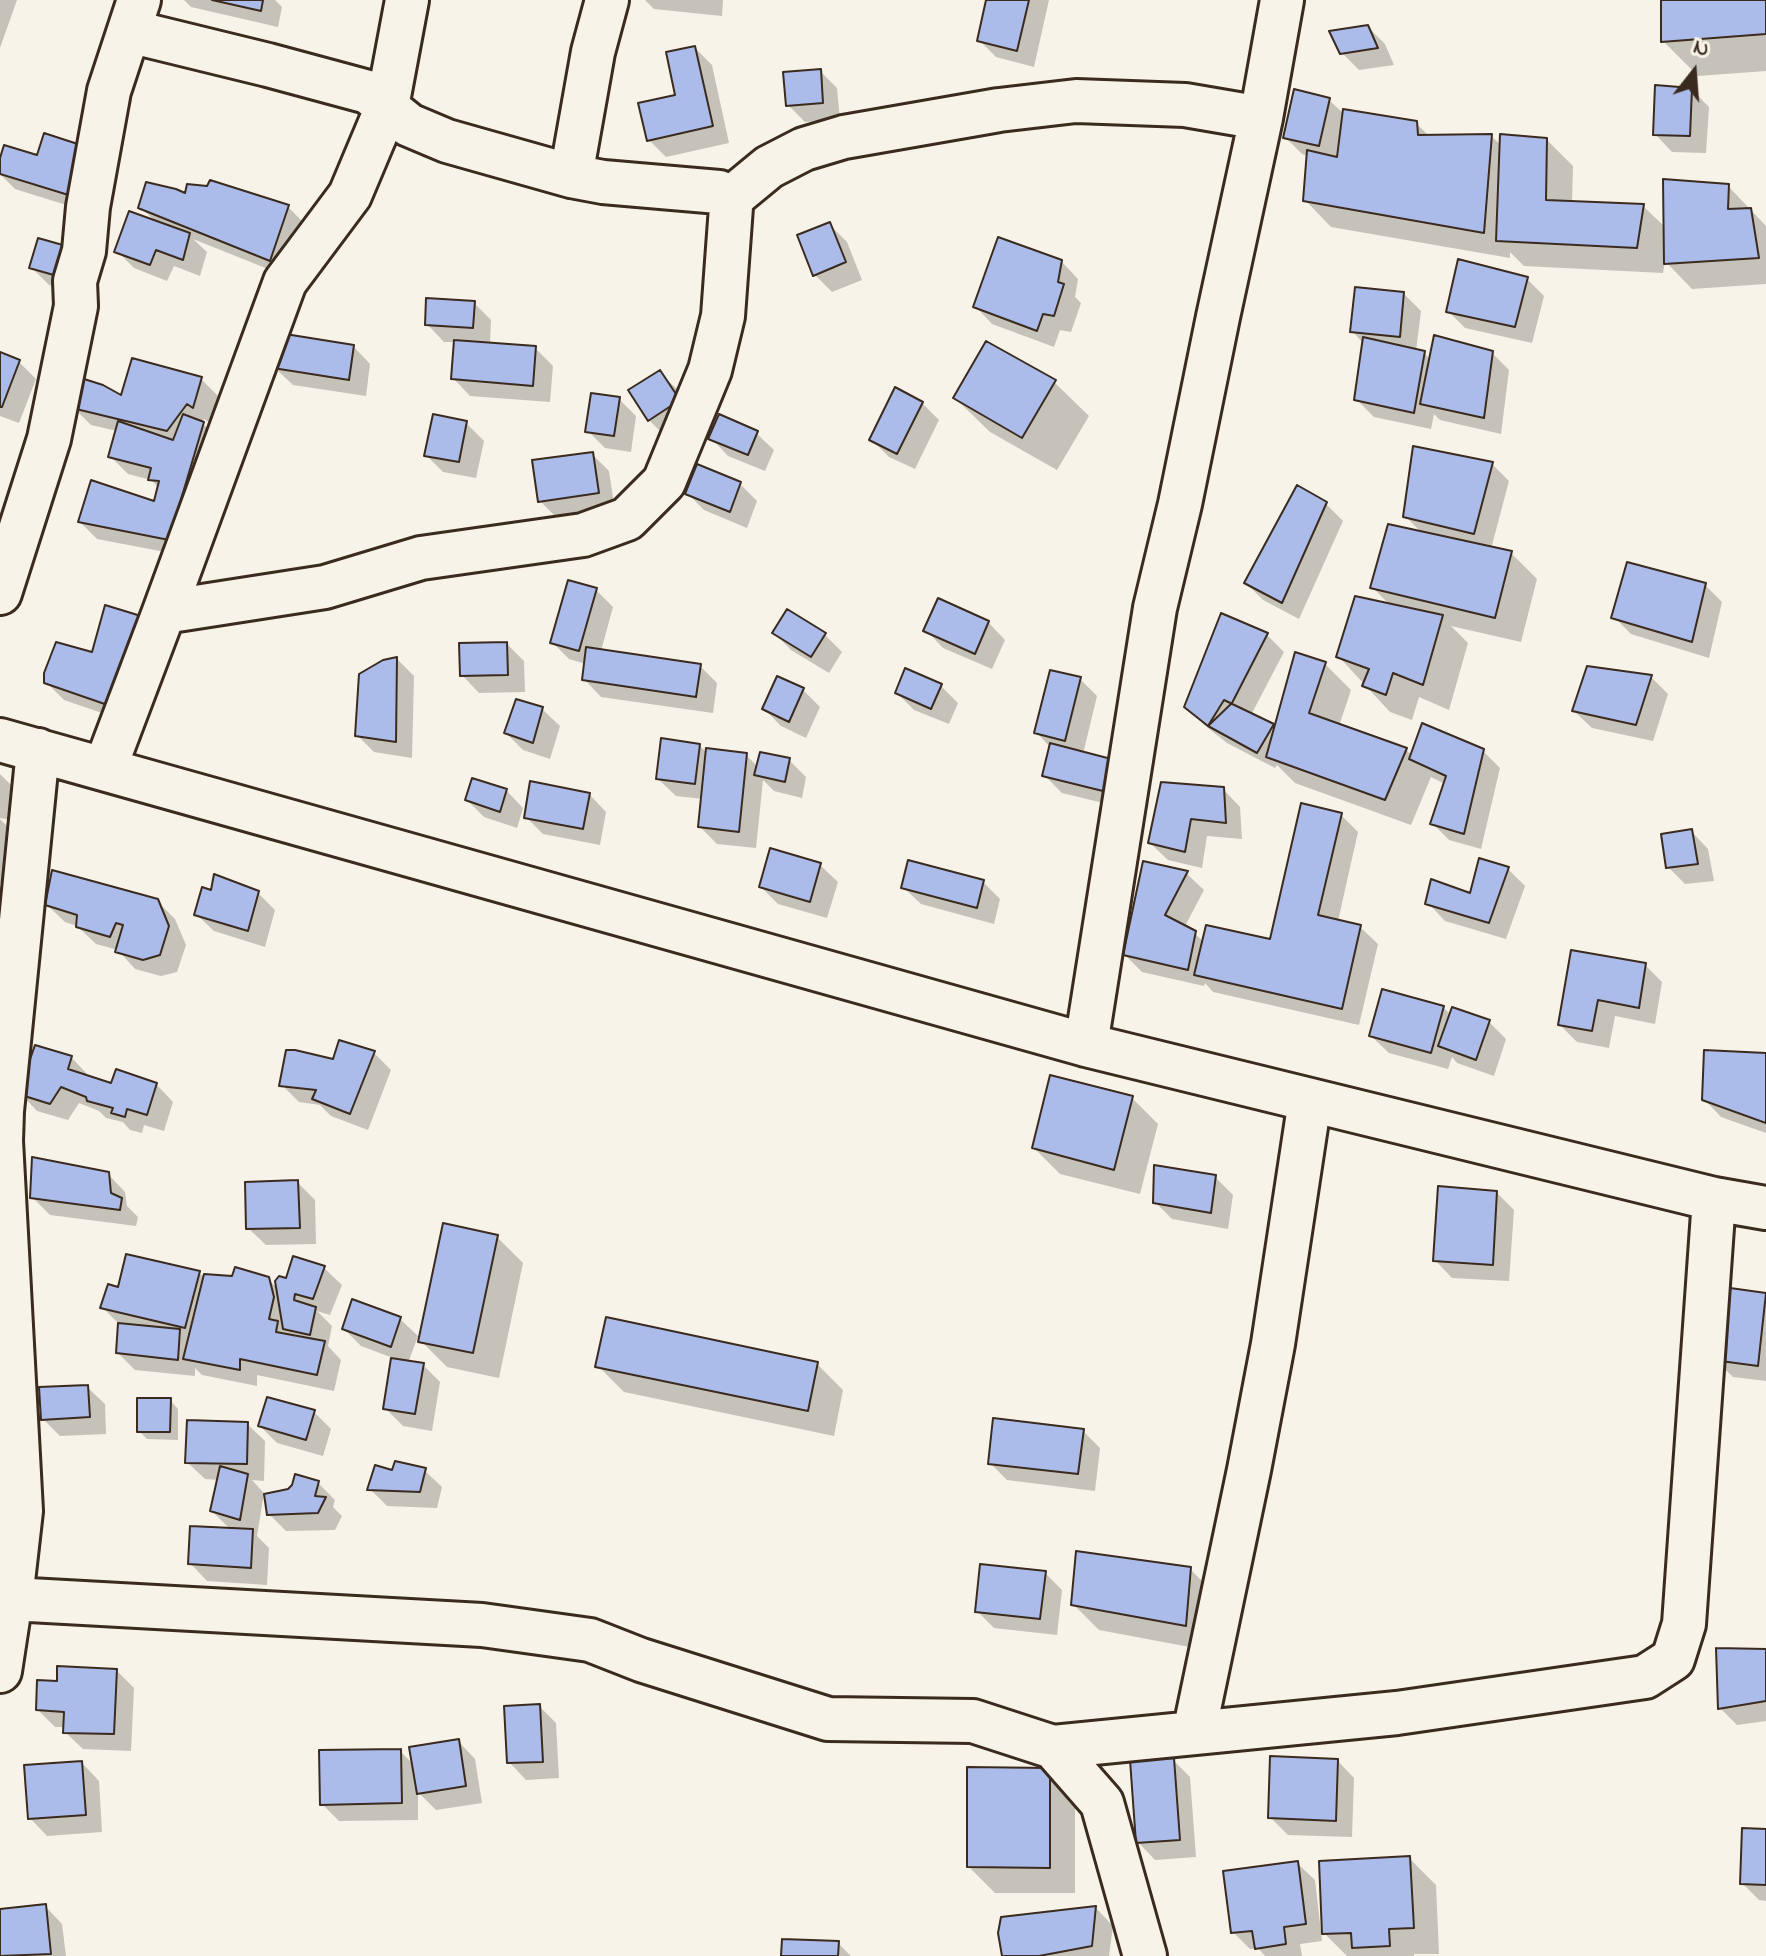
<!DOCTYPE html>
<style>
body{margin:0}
#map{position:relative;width:1766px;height:1956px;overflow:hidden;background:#f7f3e8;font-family:"Indie Flower",sans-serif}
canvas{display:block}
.north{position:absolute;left:1654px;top:32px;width:80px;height:80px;-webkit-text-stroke:6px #f7f3e8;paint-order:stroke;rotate:17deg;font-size:22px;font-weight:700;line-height:32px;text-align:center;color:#3b2a1e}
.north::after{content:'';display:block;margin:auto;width:28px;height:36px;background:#3b2a1e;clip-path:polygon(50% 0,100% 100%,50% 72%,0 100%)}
</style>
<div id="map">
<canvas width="1766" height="1956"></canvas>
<div class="north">N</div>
</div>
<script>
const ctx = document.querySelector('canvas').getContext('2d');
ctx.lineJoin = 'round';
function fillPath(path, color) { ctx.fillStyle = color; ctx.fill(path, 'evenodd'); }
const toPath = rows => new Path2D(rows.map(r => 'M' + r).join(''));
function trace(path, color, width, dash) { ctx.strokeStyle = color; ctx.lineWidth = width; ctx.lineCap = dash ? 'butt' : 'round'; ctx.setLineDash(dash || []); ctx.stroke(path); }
const shadow = toPath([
 [0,0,17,0,0,48],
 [184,0,275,0,282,7,278,27,191,7],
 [645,0,723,0,722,16,654,9],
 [988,0,1049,0,1034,67,996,57,979,40],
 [1663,0,1766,0,1766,71,1698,76,1663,41],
 [1368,27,1385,44,1394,65,1359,70,1342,53],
 [695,48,712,65,729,143,666,157,649,140,678,97],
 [820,71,837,88,840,120,805,122,788,105],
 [1692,90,1709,107,1706,153,1672,152,1655,134],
 [1329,100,1345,115,1416,123,1430,137,1491,136,1502,146,1546,139,1573,166,1572,203,1643,206,1666,228,1728,186,1766,226,1766,284,1692,289,1665,261,1663,273,1524,266,1510,252,1510,258,1331,227,1305,200,1309,156,1302,154,1285,137],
 [38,158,92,213,15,189,0,174,0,165],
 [186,196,288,207,305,224,288,277,193,239,207,252,200,276,174,266,167,281,134,268,117,251,156,222,140,207],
 [830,225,847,242,862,280,832,292,814,274],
 [1061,261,1078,279,1075,297,1081,303,1071,332,1060,330,1054,347,992,324,975,306],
 [31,267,100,270,92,297,49,285],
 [1527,279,1544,296,1532,343,1465,328,1448,311],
 [1403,293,1421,311,1416,351,1424,353,1431,360,1492,353,1509,370,1501,434,1440,420,1434,414,1431,429,1374,417,1356,399,1364,344,1352,331],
 [474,303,491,320,490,345,535,348,553,366,550,402,470,396,453,378,455,342,444,342,427,324],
 [353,346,370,364,366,396,293,385,275,368],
 [0,355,19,362,36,379,19,423,0,416],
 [659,372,677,389,695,418,666,437,649,420],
 [201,379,218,396,210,423,204,419,202,423,220,441,186,556,97,539,80,522,156,503,159,488,151,480,128,474,110,456,117,431,91,425,74,408],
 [1054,382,1089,416,1057,470,990,432,955,398],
 [619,399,636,416,631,452,605,448,588,431],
 [922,403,939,420,915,469,889,457,872,440],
 [466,423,484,441,476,478,443,472,426,455],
 [756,433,774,450,765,471,728,456,711,438],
 [592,454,609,471,615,510,557,518,540,501],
 [1492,464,1509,481,1491,549,1511,553,1537,579,1521,642,1451,626,1468,643,1449,710,1419,697,1412,720,1390,712,1339,657,1391,606,1372,587,1423,534,1405,516],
 [740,484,757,501,747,528,704,510,687,493],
 [1326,504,1343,521,1299,619,1263,600,1246,583],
 [1705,585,1722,602,1709,658,1631,634,1614,617],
 [596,590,613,607,601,651,700,666,717,683,713,713,601,697,584,679,586,664,569,659,552,642],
 [988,622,1005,640,992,669,943,648,926,630],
 [774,633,825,635,842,652,829,673,791,650],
 [1267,635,1284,652,1251,715,1276,729,1325,664,1351,690,1339,726,1406,750,1413,756,1483,751,1500,768,1481,849,1449,840,1432,823,1445,784,1431,777,1411,825,1295,783,1277,765,1275,768,1227,743,1203,724,1186,706],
 [507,644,524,661,525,692,479,693,462,675],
 [94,655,140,726,64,700,46,682],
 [397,659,414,676,412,758,374,752,357,735],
 [1651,677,1668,694,1653,741,1592,728,1574,711],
 [1080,679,1097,696,1083,754,1128,809,1062,793,1044,775,1051,748,1036,732],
 [941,686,958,703,949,724,914,710,897,693],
 [803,690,820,707,806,738,781,726,764,709],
 [542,709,560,726,550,759,523,750,506,733],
 [699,745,707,753,746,755,758,767,789,760,806,777,802,798,774,791,763,780,756,848,717,844,700,827,703,799,676,796,658,779],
 [0,774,16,790,10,820,0,818],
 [1223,789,1240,807,1242,839,1207,836,1202,868,1168,860,1150,843],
 [506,790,523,808,517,828,484,817,467,800],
 [589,794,606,812,600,845,543,834,526,817],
 [1341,815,1358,832,1338,921,1360,927,1378,944,1359,1025,1213,992,1205,983,1204,986,1142,972,1125,955,1186,873,1204,890,1184,928,1194,933,1204,942,1271,941],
 [0,819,13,832,3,883,0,883],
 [1691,831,1708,849,1714,881,1685,884,1668,867],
 [820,865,838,882,827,918,778,904,761,887],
 [1508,869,1525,886,1506,939,1445,921,1428,903,1471,895],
 [983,882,1000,899,994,924,921,904,903,887],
 [258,893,275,910,265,947,214,931,196,914],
 [157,901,175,919,186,945,177,972,161,976,135,969,118,950,96,944,77,926,65,922,47,905],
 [1645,965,1662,982,1655,1024,1615,1016,1609,1048,1577,1042,1560,1025],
 [1443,1007,1451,1015,1489,1022,1506,1039,1494,1076,1457,1063,1452,1057,1448,1069,1389,1053,1371,1036],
 [374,1053,391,1070,368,1130,331,1116,320,1105,299,1102,282,1085,335,1061],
 [1766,1055,1766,1133,1721,1117,1704,1099],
 [71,1057,88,1075,87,1078,112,1085,156,1084,173,1102,164,1131,144,1125,142,1133,130,1130,123,1122,106,1118,99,1111,79,1103,68,1120,37,1111,20,1093],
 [1132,1098,1158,1124,1140,1194,1060,1174,1034,1148],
 [108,1174,125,1192,127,1206,138,1217,136,1226,50,1215,32,1197],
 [1215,1177,1233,1195,1228,1229,1172,1219,1155,1202],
 [297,1182,315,1200,316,1244,266,1245,248,1228],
 [1496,1192,1514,1210,1509,1281,1452,1278,1435,1260],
 [497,1237,523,1263,499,1378,447,1367,421,1341],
 [324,1268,342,1285,330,1315,317,1311,332,1326,328,1346,341,1360,334,1391,257,1375,257,1386,202,1375,195,1368,195,1376,135,1370,118,1353,120,1325,103,1308,120,1289,199,1273,205,1278,268,1279,278,1289,287,1281],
 [1724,1289,1766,1295,1766,1381,1733,1377,1715,1360],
 [400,1319,418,1336,408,1363,423,1365,440,1382,432,1431,403,1426,385,1408,393,1358,361,1346,344,1329],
 [817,1364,843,1390,834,1436,624,1392,598,1366],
 [87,1387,105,1404,106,1434,60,1436,43,1419],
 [170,1400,178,1409,178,1440,147,1439,139,1431],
 [314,1412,331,1429,323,1456,277,1443,260,1426],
 [247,1424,265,1441,264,1481,252,1480,264,1493,257,1536,269,1548,267,1585,207,1581,190,1563,231,1530,212,1511,219,1480,205,1479,187,1462],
 [1083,1431,1100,1448,1095,1491,1007,1480,990,1463],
 [424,1470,442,1487,437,1508,387,1506,370,1489,393,1473],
 [318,1483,335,1500,333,1507,342,1516,335,1530,286,1531,269,1514],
 [1190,1569,1216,1595,1211,1651,1099,1630,1073,1604],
 [1045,1573,1062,1590,1057,1635,994,1628,977,1611],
 [1766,1651,1766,1721,1737,1725,1720,1708],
 [117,1671,134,1688,131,1751,83,1749,65,1732,66,1727,55,1727,38,1710,59,1683],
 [539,1706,556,1723,559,1778,526,1780,509,1762],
 [458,1741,475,1759,482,1803,436,1810,418,1792,418,1820,339,1821,322,1804,400,1751,414,1765],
 [1173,1760,1190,1777,1196,1857,1155,1860,1138,1842],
 [1337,1760,1354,1778,1352,1837,1288,1835,1270,1817],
 [82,1763,99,1781,102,1832,47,1836,30,1818],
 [1049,1770,1075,1796,1075,1893,995,1893,969,1867],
 [1766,1831,1766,1901,1759,1900,1742,1883],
 [1410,1859,1436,1885,1439,1954,1414,1954,1414,1956,1347,1956,1322,1931],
 [1297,1863,1315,1880,1322,1941,1300,1944,1302,1956,1265,1956,1258,1948,1250,1949,1233,1932],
 [45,1906,62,1924,66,1956,0,1956,0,1911],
 [1096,1908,1113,1926,1109,1956,1004,1956],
 [838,1943,851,1956,783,1956]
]);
const building = toPath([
 [212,0,263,0,261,11,212,0],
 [986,0,1029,0,1017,51,977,41,986,0],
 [1661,0,1766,0,1766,34,1661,42,1661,0],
 [1368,25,1378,48,1340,54,1329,31,1368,25],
 [695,46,713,126,647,141,638,103,675,95,666,52,695,46],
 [821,69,823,103,786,106,783,72,821,69],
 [1655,85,1692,88,1690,136,1653,135,1655,85],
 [1294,89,1330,98,1319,146,1283,138,1294,89],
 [1343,109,1417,121,1418,135,1492,134,1484,233,1303,201,1307,150,1337,157,1343,109],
 [44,133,90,148,75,197,0,174,0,158,4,145,37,155,44,133],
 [1500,134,1547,138,1546,200,1644,204,1637,248,1496,241,1500,134],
 [1663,179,1729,184,1728,209,1751,208,1759,258,1664,264,1663,179],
 [210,180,289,205,270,261,138,208,146,182,176,189,185,193,187,184,207,186,210,180],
 [129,211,190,233,183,260,156,250,150,265,114,252,129,211],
 [830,222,846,262,813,276,797,235,830,222],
 [998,237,1062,260,1058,282,1064,284,1054,316,1043,314,1037,331,973,307,998,237],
 [38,238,84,251,75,281,29,268,38,238],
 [1458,259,1528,277,1515,327,1446,312,1458,259],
 [1355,287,1404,292,1400,337,1350,332,1355,287],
 [426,298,475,301,473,328,425,325,426,298],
 [279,333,354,345,349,380,273,368,279,333],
 [1434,335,1493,351,1484,418,1420,404,1434,335],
 [1363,337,1425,351,1414,413,1354,400,1363,337],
 [454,340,536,346,533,386,451,379,454,340],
 [986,341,1056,380,1022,438,953,398,986,341],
 [0,352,20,360,2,407,0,407,0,352],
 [132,358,202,377,193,408,187,404,167,431,72,408,81,378,103,385,121,395,132,358],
 [660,370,680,400,648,421,628,390,660,370],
 [895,387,923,402,897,454,869,440,895,387],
 [591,393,620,397,614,436,585,432,591,393],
 [183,414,204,422,169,540,78,522,91,480,154,501,159,481,148,480,151,468,108,457,118,421,173,440,183,414],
 [433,414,467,421,459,462,424,456,433,414],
 [719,414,758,431,748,455,708,439,719,414],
 [1413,446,1493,462,1474,534,1403,517,1413,446],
 [593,452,599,493,538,502,532,460,593,452],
 [697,464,741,482,730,512,685,494,697,464],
 [1297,485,1327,502,1282,603,1244,583,1297,485],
 [1388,524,1512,551,1495,618,1370,588,1388,524],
 [1627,562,1706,583,1692,642,1611,618,1627,562],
 [568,580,597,588,579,651,550,643,568,580],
 [150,588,163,592,122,710,44,683,44,673,56,642,92,652,105,605,141,616,150,588],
 [1355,596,1443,615,1423,685,1393,673,1386,695,1362,686,1369,669,1336,657,1355,596],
 [938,598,989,621,975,654,923,631,938,598],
 [787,609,826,633,811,657,772,633,787,609],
 [1221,613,1268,633,1232,703,1208,726,1184,707,1221,613],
 [507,642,508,675,460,676,459,643,507,642],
 [586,647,701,664,696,697,582,680,586,647],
 [1295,652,1326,662,1309,713,1407,748,1385,800,1266,757,1295,652],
 [397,657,396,742,355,736,359,674,383,660,397,657],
 [1587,666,1652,675,1636,725,1572,711,1587,666],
 [905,668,942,684,931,709,895,693,905,668],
 [1050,670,1081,677,1065,741,1034,733,1050,670],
 [777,676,804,688,789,722,762,709,777,676],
 [516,699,543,707,533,743,504,733,516,699],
 [1224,700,1274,724,1257,753,1208,726,1224,700],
 [1422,723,1484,749,1464,834,1430,824,1446,776,1409,759,1422,723],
 [661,738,700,744,695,784,656,779,661,738],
 [1050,743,1119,761,1111,793,1042,776,1050,743],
 [706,748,747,753,739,832,698,827,706,748],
 [760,752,790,758,785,782,754,775,760,752],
 [472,778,507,789,500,812,465,800,472,778],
 [530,781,590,793,583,829,524,818,530,781],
 [1161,782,1224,787,1226,823,1191,819,1185,852,1148,843,1161,782],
 [1301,803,1342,813,1318,915,1361,925,1342,1009,1194,975,1206,925,1270,939,1301,803],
 [1692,829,1698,864,1666,868,1661,834,1692,829],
 [770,848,821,863,810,902,759,887,770,848],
 [1479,858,1509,867,1489,923,1425,904,1431,879,1470,893,1479,858],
 [908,860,984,880,977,908,901,888,908,860],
 [1143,861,1188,871,1165,915,1196,931,1188,970,1123,955,1143,861],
 [52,870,158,899,169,926,160,955,143,960,115,952,123,925,116,923,110,937,76,927,77,915,45,905,52,870],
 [214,874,259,891,248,931,194,915,202,887,211,890,214,874],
 [1571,950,1646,963,1639,1008,1598,1000,1592,1031,1558,1025,1571,950],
 [1382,989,1444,1006,1431,1053,1369,1036,1382,989],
 [1452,1007,1490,1020,1476,1060,1438,1046,1452,1007],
 [339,1040,375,1051,350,1114,312,1099,316,1090,279,1086,286,1050,295,1050,333,1059,339,1040],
 [35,1045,72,1056,68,1069,111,1083,116,1069,157,1083,147,1115,127,1109,125,1117,111,1113,113,1108,87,1101,86,1097,61,1087,50,1104,18,1094,35,1045],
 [1704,1050,1766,1053,1766,1123,1702,1100,1704,1050],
 [1050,1075,1133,1096,1114,1170,1032,1148,1050,1075],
 [32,1157,109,1172,111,1193,122,1198,120,1210,30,1198,32,1157],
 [1154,1165,1216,1175,1211,1213,1153,1203,1154,1165],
 [298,1180,300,1228,246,1229,245,1182,298,1180],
 [1438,1186,1497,1191,1493,1265,1433,1261,1438,1186],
 [443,1223,498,1235,473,1353,418,1342,443,1223],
 [126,1254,200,1271,185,1328,100,1308,108,1284,118,1287,126,1254],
 [293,1256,325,1266,313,1299,295,1294,294,1300,316,1307,310,1335,283,1329,275,1281,279,1276,286,1278,293,1256],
 [235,1267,269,1277,274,1297,269,1319,278,1321,276,1332,325,1341,317,1375,240,1359,240,1370,183,1359,204,1274,232,1276,235,1267],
 [1723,1287,1766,1293,1758,1366,1713,1360,1723,1287],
 [352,1299,401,1317,391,1347,342,1329,352,1299],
 [606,1317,818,1362,808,1411,595,1367,606,1317],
 [118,1323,180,1329,178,1360,116,1353,118,1323],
 [391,1358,424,1363,415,1414,383,1409,391,1358],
 [88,1385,90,1417,41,1420,39,1387,88,1385],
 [267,1397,315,1410,306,1440,258,1426,267,1397],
 [137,1398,171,1398,170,1432,137,1432,137,1398],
 [993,1418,1084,1429,1078,1474,988,1464,993,1418],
 [187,1420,248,1422,247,1464,185,1463,187,1420],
 [395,1461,426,1468,420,1492,367,1490,375,1465,392,1470,395,1461],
 [220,1466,248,1474,240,1520,210,1511,220,1466],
 [295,1474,319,1481,315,1496,326,1497,318,1513,267,1515,264,1494,288,1489,292,1485,295,1474],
 [190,1526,253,1529,251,1568,188,1564,190,1526],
 [1076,1551,1191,1567,1186,1626,1071,1605,1076,1551],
 [980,1564,1046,1571,1040,1619,975,1612,980,1564],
 [1716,1648,1766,1649,1766,1701,1718,1709,1716,1648],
 [57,1666,117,1669,114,1734,63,1733,64,1712,36,1710,37,1680,57,1681,57,1666],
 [540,1704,543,1762,507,1763,504,1706,540,1704],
 [459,1739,466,1786,417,1794,409,1747,459,1739],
 [401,1749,402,1803,320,1805,319,1750,401,1749],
 [1270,1756,1338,1759,1336,1821,1268,1818,1270,1756],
 [1174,1758,1180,1840,1136,1843,1130,1760,1174,1758],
 [82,1761,86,1815,28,1819,24,1765,82,1761],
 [967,1767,1050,1768,1050,1868,967,1867,967,1767],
 [1742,1828,1766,1829,1766,1885,1740,1884,1742,1828],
 [1410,1856,1414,1928,1389,1929,1390,1946,1352,1948,1351,1933,1322,1934,1319,1861,1410,1856],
 [1298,1861,1306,1924,1284,1927,1286,1944,1255,1949,1252,1931,1231,1933,1223,1871,1298,1861],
 [46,1904,51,1954,0,1956,0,1909,46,1904],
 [1096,1906,1092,1946,1039,1956,1002,1956,998,1933,1001,1917,1096,1906],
 [782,1939,839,1941,838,1956,781,1956,782,1939]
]);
const minor = toPath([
 [129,31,268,65,368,92,409,125,447,141,571,176,603,182,719,192,729,200,731,207,723,316,710,370,664,482,627,519,583,535,421,558,325,587,164,612],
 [571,176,593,52,607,0],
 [729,200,769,167,804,149,844,137,999,110,1076,101,1185,105,1261,118],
 [0,593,49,439,76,306,75,281,84,251,88,207,109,91,139,0],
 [0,740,1086,1045,1714,1199,1766,1208],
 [105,768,164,612,285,282,350,195,387,107,407,0],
 [1086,1045,1155,608,1180,504,1218,317,1261,118,1282,0],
 [11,1599,482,1625,590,1640,641,1660,828,1719,973,1721,1053,1747,1102,1803,1145,1956],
 [0,1671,11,1599,21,1511,1,1141,2,1111,38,750],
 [1194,1733,1249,1470,1273,1344,1310,1100],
 [1053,1747,1397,1713,1645,1677,1673,1659,1684,1624,1714,1199]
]);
fillPath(shadow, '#0003');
fillPath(building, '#abbceb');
trace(building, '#3b2a1e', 2);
trace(minor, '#3b2a1e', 48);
trace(minor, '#f7f3e8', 42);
</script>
